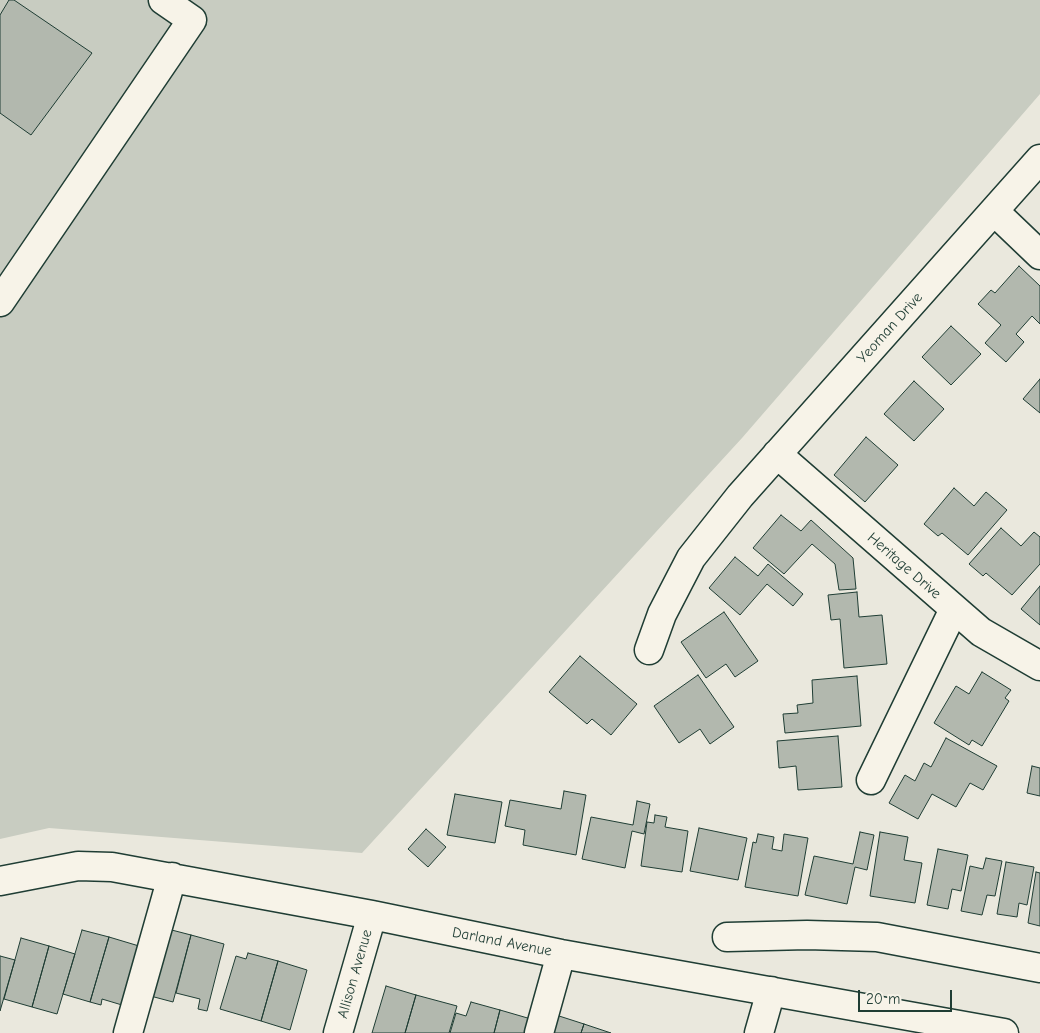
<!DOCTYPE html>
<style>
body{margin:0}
#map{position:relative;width:1040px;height:1033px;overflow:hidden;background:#eae8dd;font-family:"Comic Neue",sans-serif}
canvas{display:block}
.scale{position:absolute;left:858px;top:990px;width:94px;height:22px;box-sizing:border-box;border:2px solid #1f3d34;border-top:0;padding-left:6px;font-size:15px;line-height:18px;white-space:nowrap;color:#1f3d34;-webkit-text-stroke:4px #f7f3e8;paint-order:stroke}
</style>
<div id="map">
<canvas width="1040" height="1033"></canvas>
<div class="scale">20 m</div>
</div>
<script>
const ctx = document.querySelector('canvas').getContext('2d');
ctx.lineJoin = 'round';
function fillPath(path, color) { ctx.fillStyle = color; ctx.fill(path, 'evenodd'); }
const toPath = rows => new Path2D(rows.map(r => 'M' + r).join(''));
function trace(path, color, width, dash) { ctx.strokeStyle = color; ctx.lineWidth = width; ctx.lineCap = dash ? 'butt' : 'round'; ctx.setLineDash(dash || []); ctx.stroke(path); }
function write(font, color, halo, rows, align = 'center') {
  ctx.font = font + ' "Comic Neue",sans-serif'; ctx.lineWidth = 4; ctx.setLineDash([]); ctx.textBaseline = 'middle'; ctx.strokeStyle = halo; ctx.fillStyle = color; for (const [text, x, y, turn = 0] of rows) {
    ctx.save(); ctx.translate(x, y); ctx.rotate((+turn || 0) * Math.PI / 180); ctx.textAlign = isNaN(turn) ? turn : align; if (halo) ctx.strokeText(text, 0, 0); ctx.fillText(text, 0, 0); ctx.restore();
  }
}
const green = toPath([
 [0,0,1040,0,1040,94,742,438,362,853,49,828,0,839]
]);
const building = toPath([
 [9,0,14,0,92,53,31,135,0,113,0,15,9,0],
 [1019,266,1040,286,1040,324,1032,316,1016,334,1024,342,1006,362,985,343,1001,325,978,304,991,290,995,293,1019,266],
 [951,326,981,354,951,385,922,357,951,326],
 [1040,379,1040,413,1023,399,1040,379],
 [914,381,944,409,914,441,884,414,914,381],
 [866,437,898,465,865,502,834,475,866,437],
 [954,488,974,506,986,492,1007,510,968,555,942,533,938,536,924,524,954,488],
 [781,515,801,531,811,520,853,558,856,589,839,590,835,564,812,544,784,574,753,548,781,515],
 [1001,528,1021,546,1034,532,1040,537,1040,564,1012,595,986,573,983,576,969,564,1001,528],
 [735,557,758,576,768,564,803,594,793,606,767,584,740,615,709,588,735,557],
 [1040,586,1040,625,1021,609,1040,586],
 [857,592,859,617,882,615,887,664,844,668,840,619,831,620,828,595,857,592],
 [724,612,758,661,735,677,726,664,706,678,681,642,724,612],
 [580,656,637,704,611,735,592,719,587,724,549,692,580,656],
 [982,672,1011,690,1005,698,1009,701,982,746,972,740,969,745,934,723,956,686,969,694,982,672],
 [698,675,734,727,710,744,700,729,679,743,654,706,698,675],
 [857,676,861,726,785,733,783,714,798,713,797,705,813,703,812,680,857,676],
 [838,736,842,787,798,790,796,766,779,768,777,741,838,736],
 [946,738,997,766,983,790,970,783,956,807,932,794,918,819,889,803,905,775,915,781,924,763,931,767,946,738],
 [1032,766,1040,768,1040,796,1027,793,1032,766],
 [564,791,586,795,576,855,523,845,525,830,505,826,510,800,561,809,564,791],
 [455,794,502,802,495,843,447,835,455,794],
 [637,801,650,804,644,834,632,831,625,868,582,859,591,817,633,825,637,801],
 [655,815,667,817,665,827,688,831,682,872,641,866,647,822,654,823,655,815],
 [699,828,747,838,738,880,690,871,699,828],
 [426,829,446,847,428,867,408,849,426,829],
 [860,832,874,835,867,870,855,867,847,904,805,895,814,856,853,864,860,832],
 [880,832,908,837,904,860,922,863,915,903,870,896,880,832],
 [758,834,774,837,772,849,782,851,784,834,808,838,798,896,745,887,753,842,756,843,758,834],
 [938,849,968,855,961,891,952,889,948,909,927,905,938,849],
 [986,858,1002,861,995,896,987,895,982,915,961,911,970,866,983,869,986,858],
 [1006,862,1034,867,1027,905,1019,903,1017,917,997,914,1006,862],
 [1036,872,1040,873,1040,926,1028,923,1036,872],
 [160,927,191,935,173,1002,143,994,160,927],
 [82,930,109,937,90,1002,63,994,82,930],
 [191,935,224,944,207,1011,198,1009,200,999,176,993,191,935],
 [109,937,139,946,122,1005,102,999,101,1005,90,1002,109,937],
 [21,938,49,946,32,1007,4,999,21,938],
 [49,946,75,954,57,1014,32,1007,49,946],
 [248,953,278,961,261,1021,220,1009,236,956,246,959,248,953],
 [0,956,15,960,0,1011,0,956],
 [278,961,307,970,290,1030,261,1021,278,961],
 [386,986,416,995,405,1033,372,1033,386,986],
 [416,995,457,1006,449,1033,405,1033,416,995],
 [471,1002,500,1010,494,1033,450,1033,456,1013,466,1016,471,1002],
 [500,1010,531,1019,527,1033,494,1033,500,1010],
 [556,1015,584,1024,581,1033,550,1033,556,1015],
 [584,1024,611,1033,581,1033,584,1024]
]);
const minor = toPath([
 [994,211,1040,255],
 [0,302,192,20,163,0],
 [777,454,981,632,1040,666],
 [649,650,662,614,691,558,740,496,1040,159],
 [871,780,954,609],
 [0,881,78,866,112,867,372,915,561,954,1004,1033],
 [727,937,807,935,877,937,1040,968],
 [128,1033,172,877],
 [338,1033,372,915],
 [539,1033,561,954],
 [759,1033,771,991]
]);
const streetNames = [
 ["Yeoman Drive",890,328,-48],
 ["Heritage Drive",904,566,41],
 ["Darland Avenue",502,942,11],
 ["Allison Avenue",355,974,-74]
];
fillPath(green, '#c8ccc1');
fillPath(building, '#b2b8ae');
trace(building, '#1f3d34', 1);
trace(minor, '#1f3d34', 31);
trace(minor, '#f7f3e8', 28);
write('15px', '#1f3d34', '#f7f3e8', streetNames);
</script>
